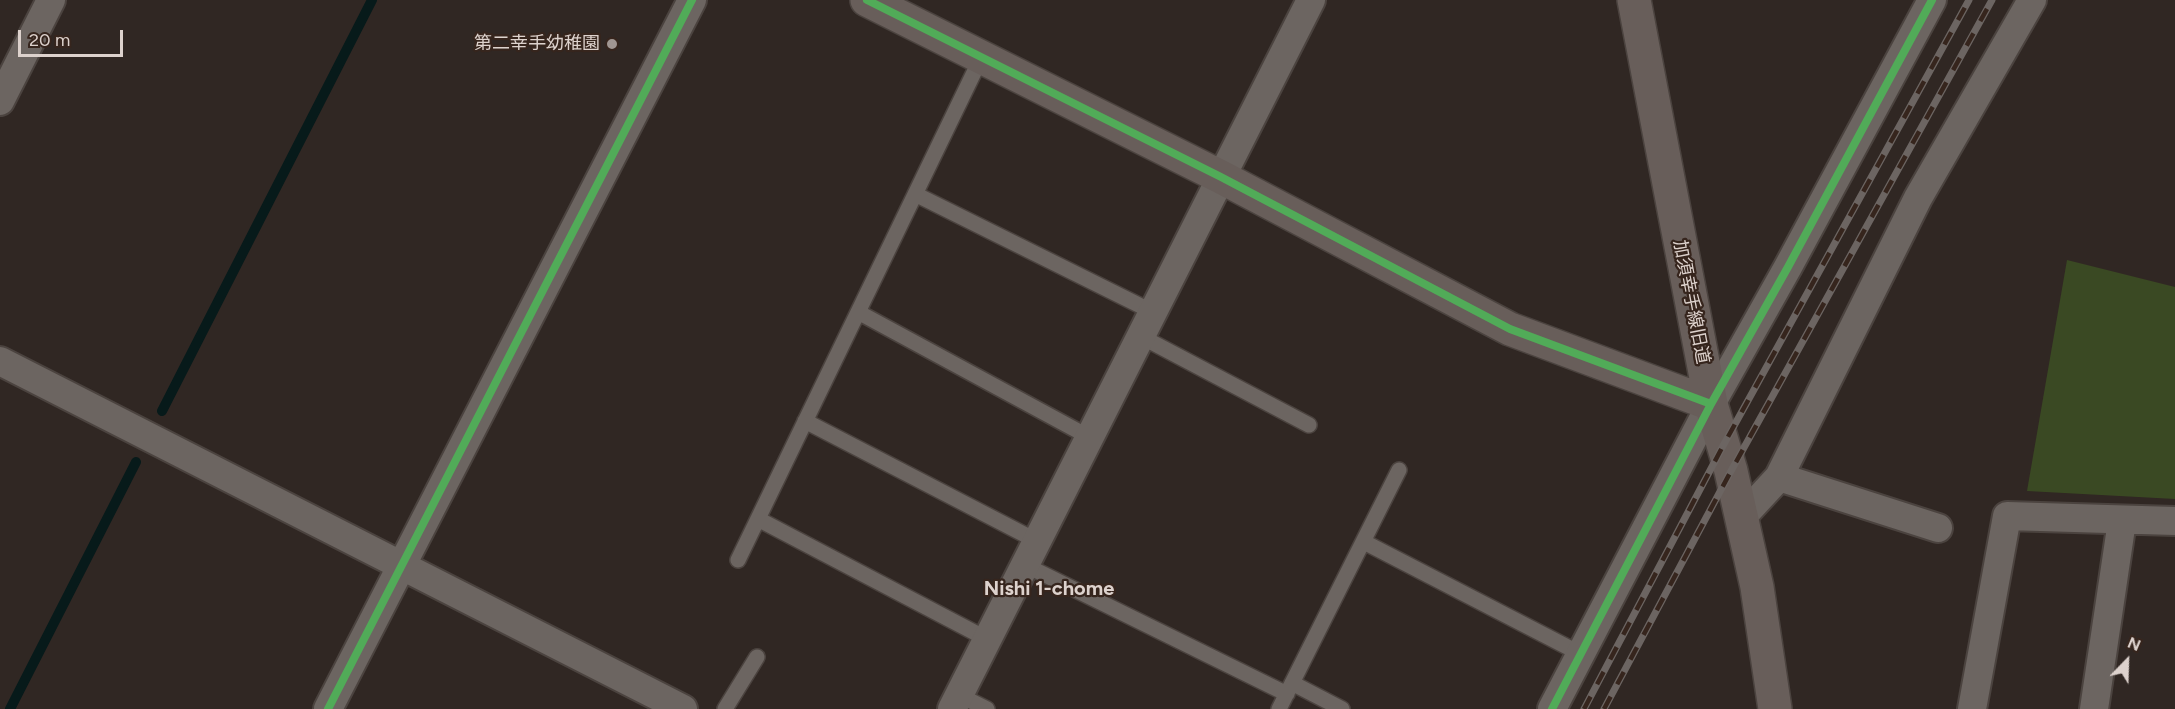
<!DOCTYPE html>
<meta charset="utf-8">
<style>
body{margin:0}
#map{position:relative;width:2175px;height:709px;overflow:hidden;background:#302723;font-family:Figtree,sans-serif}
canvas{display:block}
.north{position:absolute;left:2097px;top:631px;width:60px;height:60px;-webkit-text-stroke:4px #36251d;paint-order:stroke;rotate:23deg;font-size:16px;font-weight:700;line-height:24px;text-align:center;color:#ddd2cd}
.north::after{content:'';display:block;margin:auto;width:21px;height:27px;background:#ddd2cd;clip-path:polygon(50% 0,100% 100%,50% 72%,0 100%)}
.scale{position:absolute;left:18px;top:30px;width:105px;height:27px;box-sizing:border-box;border:3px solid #ddd2cd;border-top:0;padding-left:8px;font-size:18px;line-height:21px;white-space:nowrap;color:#ddd2cd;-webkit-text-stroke:4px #36251d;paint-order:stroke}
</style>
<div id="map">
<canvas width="2175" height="709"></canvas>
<div class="north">N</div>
<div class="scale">20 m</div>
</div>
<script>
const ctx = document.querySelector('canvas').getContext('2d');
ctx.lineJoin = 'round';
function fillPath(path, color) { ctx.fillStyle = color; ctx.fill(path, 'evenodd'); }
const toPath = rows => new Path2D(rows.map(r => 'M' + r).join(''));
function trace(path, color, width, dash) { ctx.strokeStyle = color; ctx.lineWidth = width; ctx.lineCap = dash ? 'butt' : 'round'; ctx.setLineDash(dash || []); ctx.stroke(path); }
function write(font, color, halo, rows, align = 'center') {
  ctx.font = font + ' Figtree,"Noto Sans JP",sans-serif'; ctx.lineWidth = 4.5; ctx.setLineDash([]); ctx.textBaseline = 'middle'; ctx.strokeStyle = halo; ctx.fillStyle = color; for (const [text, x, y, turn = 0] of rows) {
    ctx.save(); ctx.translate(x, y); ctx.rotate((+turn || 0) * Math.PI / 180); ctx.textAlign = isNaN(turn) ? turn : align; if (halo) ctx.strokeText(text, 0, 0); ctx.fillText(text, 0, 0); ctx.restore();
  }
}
const green = toPath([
 [2067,260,2175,287,2175,499,2027,491]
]);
const stream = toPath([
 [162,411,372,0],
 [10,709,136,462]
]);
const lane = toPath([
 [915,194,1153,312],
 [858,312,1089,437],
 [1140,336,1309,425],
 [805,421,1037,541],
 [758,519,987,639],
 [1364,542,1581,654],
 [738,560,981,58],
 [1025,565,1287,694],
 [1292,683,1342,709],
 [959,695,987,709],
 [725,709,757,657],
 [1279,709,1399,470]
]);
const street = toPath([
 [0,101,51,0],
 [0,361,683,709],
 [1779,477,1918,198,2032,0],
 [1742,517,1779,477,1938,528],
 [328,709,692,0],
 [952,709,1311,0],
 [1552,709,1711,404,1788,267,1932,0],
 [1972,709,2007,516,2175,521],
 [2094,709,2122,521]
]);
const secondary = toPath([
 [867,0,1221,177,1510,329,1711,404],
 [1634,0,1711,404,1731,471,1757,587,1775,709]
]);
const rail = toPath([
 [1584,709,1724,444,1969,0],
 [1604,709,1731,471,1992,0]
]);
const cycleway = toPath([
 [867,0,1221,177,1510,329,1711,404],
 [328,709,692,0],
 [1552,709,1711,404,1788,267,1932,0]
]);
const markers = [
 [612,44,6,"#a09692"]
];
const poiNames = [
 ["第二幸手幼稚園",600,44]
];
const streetNames = [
 ["加須幸手線旧道",1691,302,79]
];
const neighbourhoodNames = [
 ["Nishi 1-chome",1049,589]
];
fillPath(green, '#3a4923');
trace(stream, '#071a1a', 10);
trace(lane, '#4b433f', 18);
trace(street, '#4b433f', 32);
trace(secondary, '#4b433f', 36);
trace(lane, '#6c6561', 15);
trace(street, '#6c6561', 28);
trace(secondary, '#685e5a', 33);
trace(rail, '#6c6562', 7);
trace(rail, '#36251d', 4.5, [14]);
trace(cycleway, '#51ab58', 8);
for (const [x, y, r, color] of markers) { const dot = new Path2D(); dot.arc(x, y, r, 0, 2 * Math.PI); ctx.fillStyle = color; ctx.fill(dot); trace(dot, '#36251d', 2); }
write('18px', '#ddd2cd', '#36251d', poiNames, 'right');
write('18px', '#ddd2cd', '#36251d', streetNames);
write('bold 20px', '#ddd2cd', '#36251d', neighbourhoodNames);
</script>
